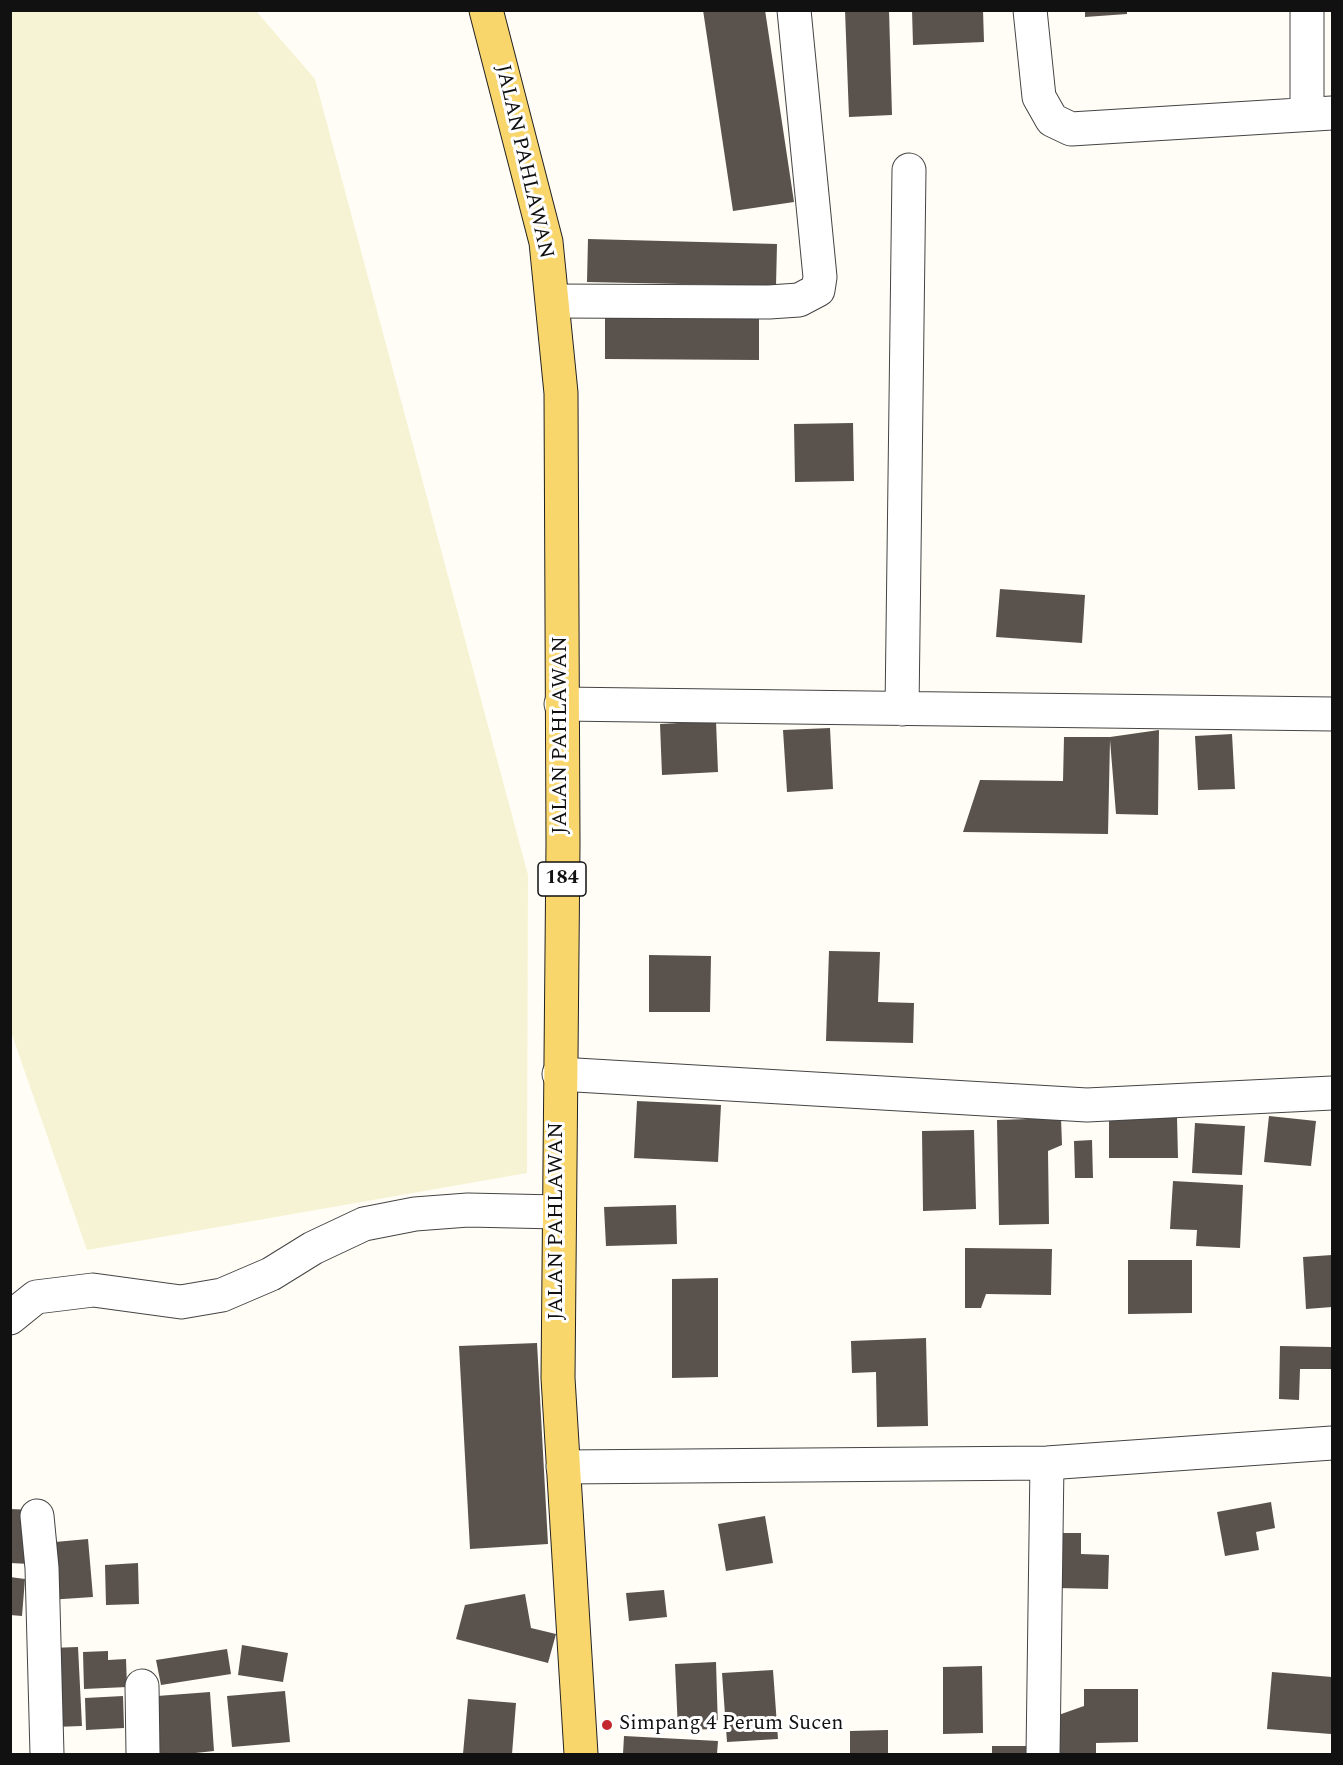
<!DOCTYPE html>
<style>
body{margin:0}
#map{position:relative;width:1343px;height:1765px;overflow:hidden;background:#fffdf5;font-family:Spectral,serif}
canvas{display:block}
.frame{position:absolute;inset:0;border:12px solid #111;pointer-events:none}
</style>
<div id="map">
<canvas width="1343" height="1765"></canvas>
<div class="frame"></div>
</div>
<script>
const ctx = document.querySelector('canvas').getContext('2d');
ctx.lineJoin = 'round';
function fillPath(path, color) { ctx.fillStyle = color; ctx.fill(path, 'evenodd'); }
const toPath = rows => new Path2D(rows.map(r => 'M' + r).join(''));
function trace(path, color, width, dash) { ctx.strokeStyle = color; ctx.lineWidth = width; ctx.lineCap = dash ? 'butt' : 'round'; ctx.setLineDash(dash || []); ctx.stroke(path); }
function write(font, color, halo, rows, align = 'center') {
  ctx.font = font + ' Spectral,serif'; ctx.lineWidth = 6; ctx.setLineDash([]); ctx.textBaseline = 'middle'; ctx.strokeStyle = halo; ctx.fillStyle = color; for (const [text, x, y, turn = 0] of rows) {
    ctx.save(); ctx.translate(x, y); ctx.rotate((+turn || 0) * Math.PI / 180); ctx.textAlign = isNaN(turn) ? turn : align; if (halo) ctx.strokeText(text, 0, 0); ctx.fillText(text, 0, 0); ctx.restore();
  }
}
const farmland = toPath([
 [10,11,256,11,315,79,528,875,527,1173,87,1250,11,1032]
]);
const building = toPath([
 [703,10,765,10,794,202,733,211],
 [845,10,889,10,892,115,849,117],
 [912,10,983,10,984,42,913,45],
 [1085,10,1127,10,1127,14,1085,17],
 [588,239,777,244,776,286,587,282],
 [605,311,759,311,759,360,605,359],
 [853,423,854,481,795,482,794,424],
 [1000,589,1085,595,1082,643,996,637],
 [716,721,718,772,662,775,660,724],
 [830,728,833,789,787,792,783,730],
 [1159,730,1158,815,1116,814,1110,740,1108,834,963,832,980,780,1063,781,1064,737,1110,737],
 [1232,734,1235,789,1198,790,1195,736],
 [829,951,880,952,878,1002,914,1003,913,1043,826,1041],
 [649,955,711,956,710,1012,649,1012],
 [637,1101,721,1105,718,1162,634,1158],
 [1269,1116,1316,1121,1311,1166,1264,1162],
 [1177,1117,1178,1158,1109,1158,1109,1118],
 [1061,1118,1062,1145,1048,1151,1049,1224,999,1225,997,1120],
 [1195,1123,1245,1126,1242,1175,1192,1173],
 [974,1130,976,1209,923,1211,922,1131],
 [1092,1140,1093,1178,1075,1178,1074,1141],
 [1173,1181,1243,1185,1240,1248,1196,1246,1197,1230,1170,1229],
 [676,1205,677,1244,606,1246,604,1207],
 [965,1248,1052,1249,1051,1295,986,1294,981,1308,965,1308],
 [1332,1255,1332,1307,1306,1309,1303,1257],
 [1128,1260,1192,1260,1192,1313,1128,1314],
 [718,1278,718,1377,672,1378,672,1279],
 [926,1338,928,1426,877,1427,876,1372,852,1373,851,1341],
 [537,1343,548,1544,470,1549,459,1346],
 [1280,1346,1332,1347,1332,1369,1300,1369,1299,1400,1279,1399],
 [1271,1502,1275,1528,1256,1532,1259,1550,1225,1556,1217,1512],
 [10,1509,34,1510,30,1564,10,1563],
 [765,1516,773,1563,726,1571,718,1524],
 [1058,1533,1081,1533,1081,1554,1109,1555,1108,1589,1057,1588],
 [88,1539,93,1597,48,1600,44,1543],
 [138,1563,139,1604,106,1605,105,1565],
 [10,1577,25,1579,22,1616,10,1615],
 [664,1590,667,1617,629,1621,626,1593],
 [525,1594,531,1628,556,1634,548,1663,456,1639,465,1605],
 [242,1645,288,1653,283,1682,238,1675],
 [78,1647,82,1726,54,1727,50,1648],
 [227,1649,231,1674,161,1685,156,1660],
 [108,1651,108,1660,126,1659,127,1687,84,1689,83,1652],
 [716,1662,718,1729,678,1730,675,1664],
 [982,1666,983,1733,943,1734,943,1667],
 [773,1670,778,1739,727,1742,722,1673],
 [1272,1672,1332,1677,1331,1734,1267,1729],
 [1084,1689,1138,1689,1138,1742,1096,1743,1096,1754,1050,1754,1050,1718,1084,1706],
 [285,1691,290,1742,232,1747,227,1696],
 [210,1692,214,1751,186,1754,134,1754,144,1697],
 [123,1696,124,1728,86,1730,85,1698],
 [468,1699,516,1703,512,1754,463,1754],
 [888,1730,888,1754,850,1754,850,1731],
 [624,1736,718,1741,717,1754,623,1754],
 [992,1746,1031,1746,1031,1754,992,1754]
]);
const minor = toPath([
 [1030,10,1039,97,1052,120,1071,129,1332,113],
 [1307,114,1307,10],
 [553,301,769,302,799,300,818,290,820,277,794,10],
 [561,704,1332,714],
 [902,709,909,170],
 [559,1074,1087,1105,1332,1093],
 [10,1318,36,1297,93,1290,181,1302,222,1295,271,1274,313,1248,364,1224,415,1214,468,1210,558,1212],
 [563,1467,1047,1463,1332,1443],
 [37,1516,42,1568,47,1754],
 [142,1686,143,1754],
 [1043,1754,1047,1463]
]);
const major = toPath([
 [486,10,546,242,561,393,563,844,558,1378,581,1754]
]);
const markers = [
 [607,1725,6,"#c4262e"]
];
const shields = [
 [562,879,48]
];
const shieldNames = [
 ["184",562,879]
];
const streetNames = [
 ["JALAN PAHLAWAN",523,162,77],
 ["JALAN PAHLAWAN",562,735,-90],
 ["JALAN PAHLAWAN",558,1221,-90]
];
const poiNames = [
 ["Simpang 4 Perum Sucen",619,1725]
];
fillPath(farmland, '#f6f3d4');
fillPath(building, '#5a524d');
trace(minor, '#444', 35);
trace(major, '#222', 35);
trace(minor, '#fff', 33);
trace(major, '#f9d66b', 33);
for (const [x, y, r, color] of markers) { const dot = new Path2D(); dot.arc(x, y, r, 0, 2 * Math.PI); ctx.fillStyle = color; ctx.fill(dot); trace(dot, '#fff', 2); }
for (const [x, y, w] of shields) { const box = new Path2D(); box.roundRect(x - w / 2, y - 17, w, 34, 4.5); ctx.fillStyle = '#fff'; ctx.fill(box); trace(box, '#111', 1.5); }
write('bold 20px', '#111', null, shieldNames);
write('21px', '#111', '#fff', streetNames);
write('21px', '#111', '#fff', poiNames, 'left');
</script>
